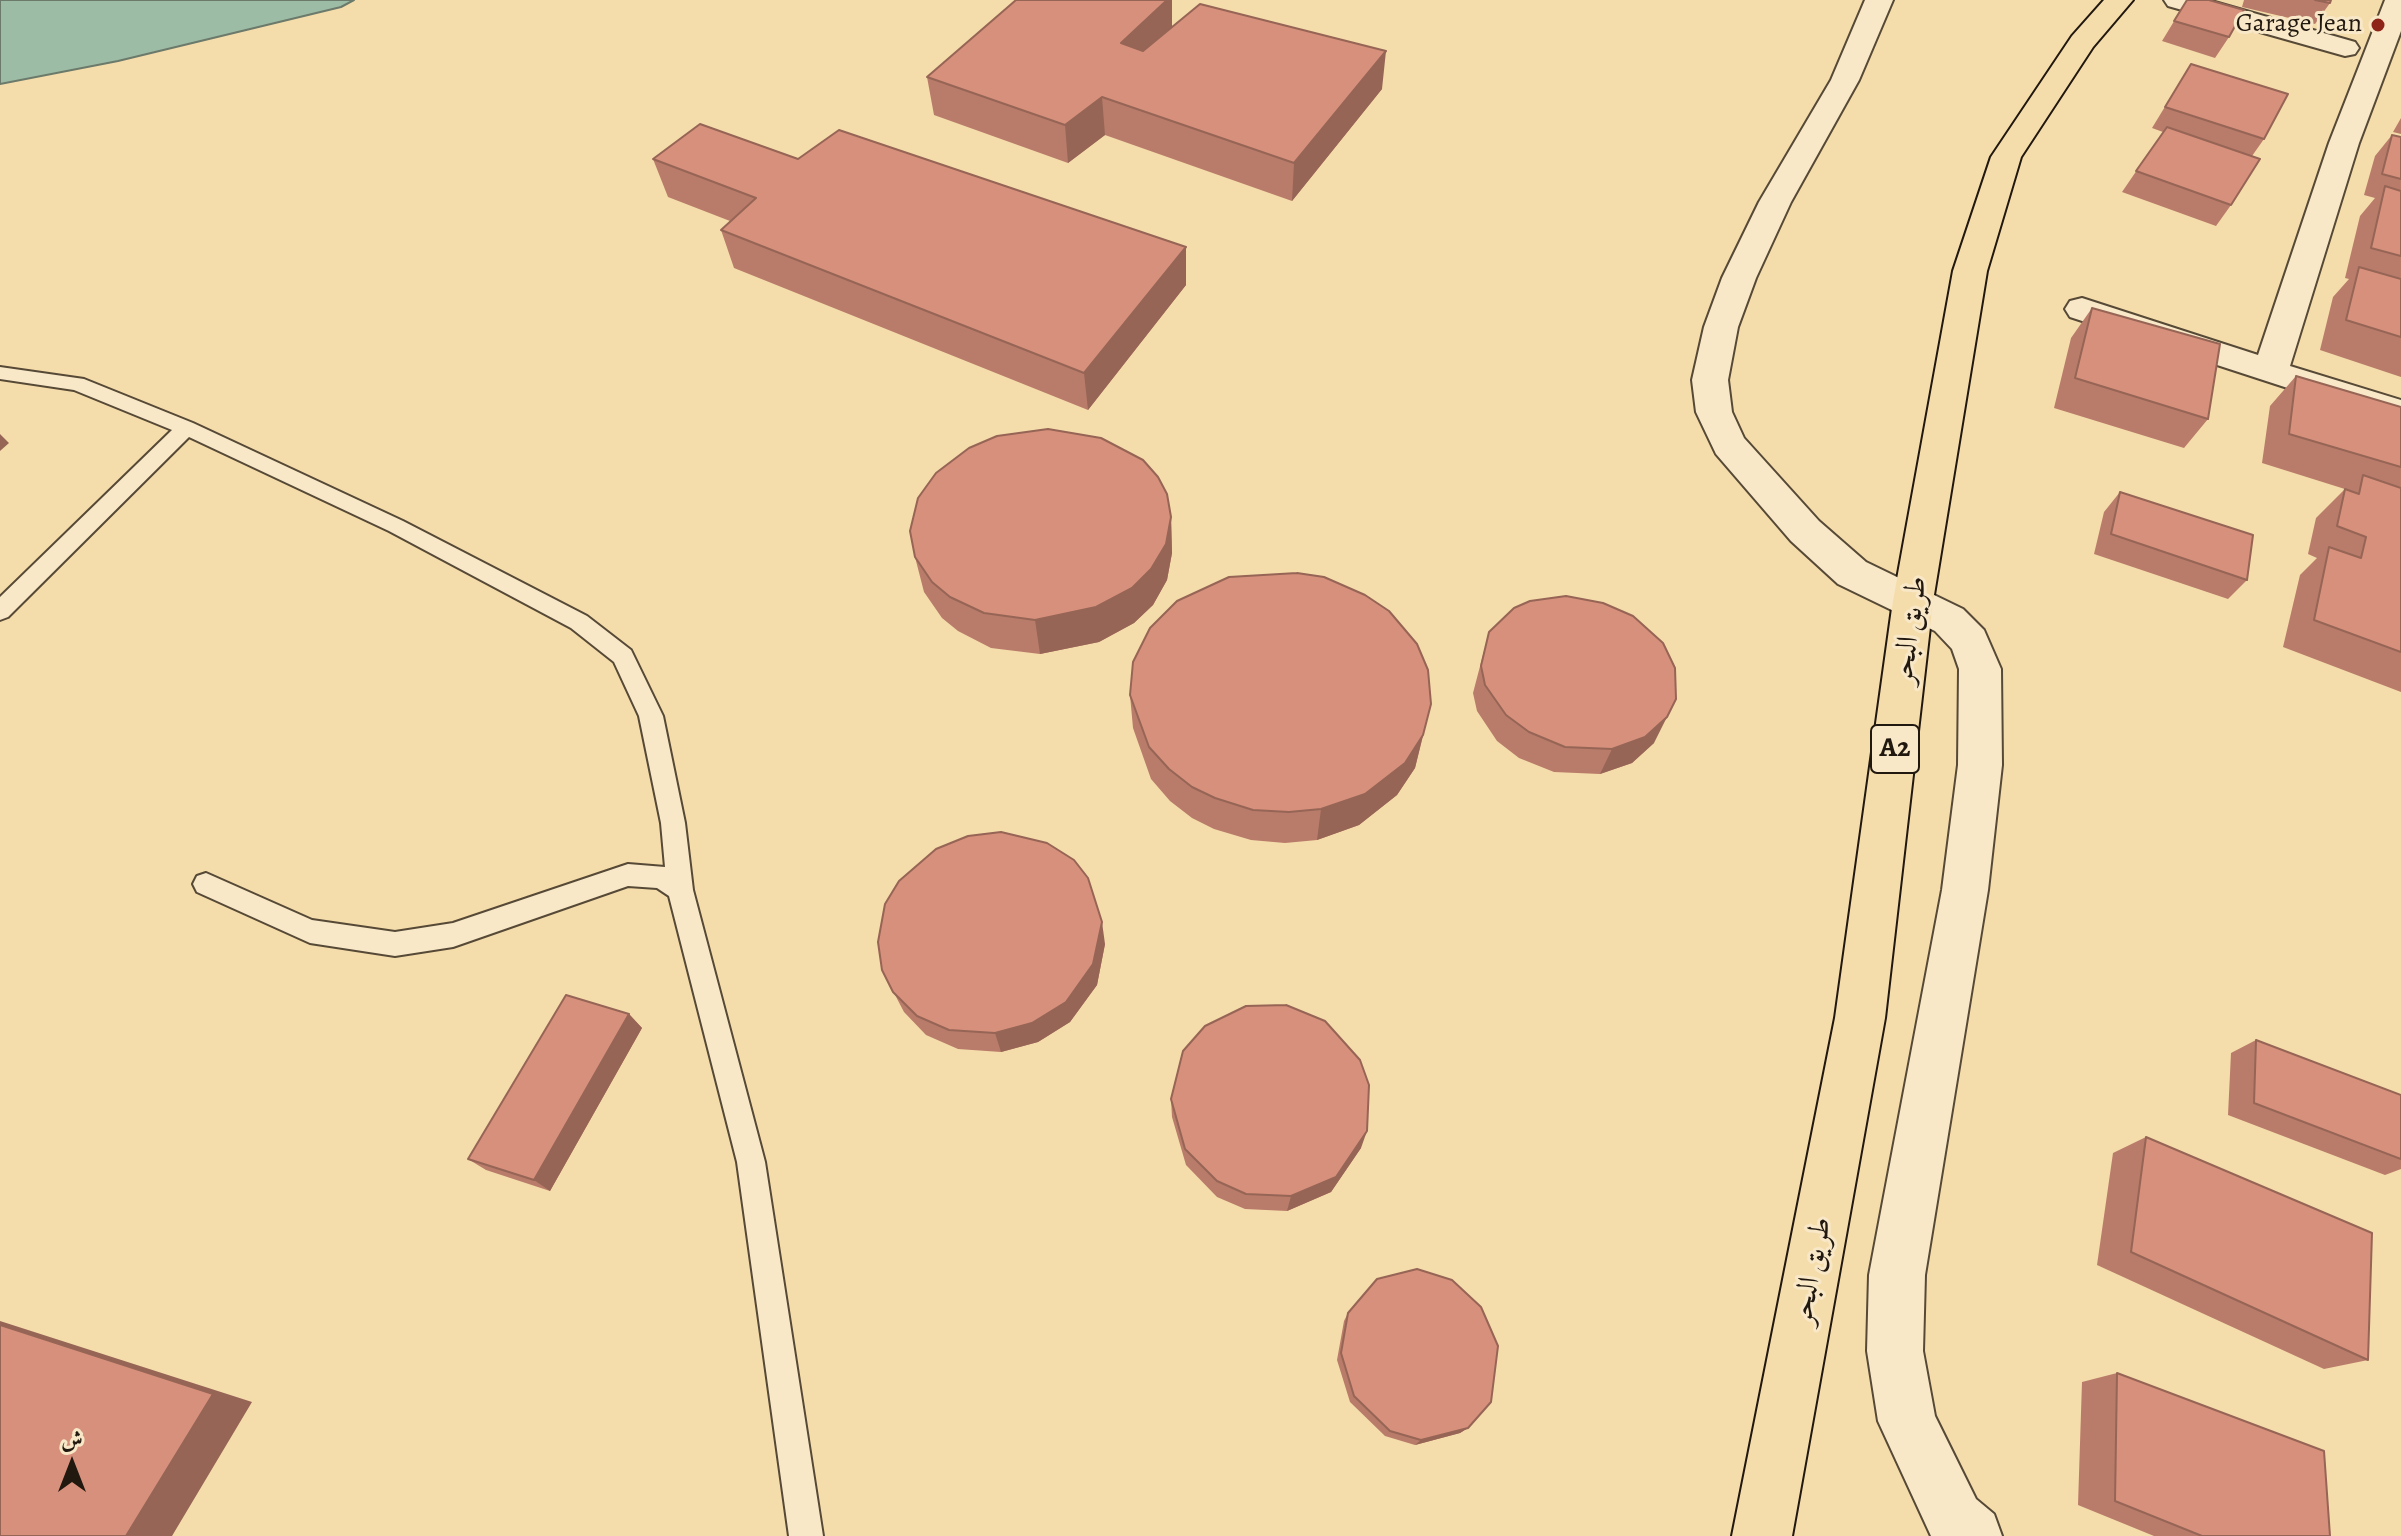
<!DOCTYPE html>
<meta charset="utf-8">
<style>
body{margin:0}
#map{position:relative;width:2401px;height:1536px;overflow:hidden;background:#f5dcab;font-family:Alegreya,Amiri,serif}
canvas{display:block}
.north{position:absolute;left:32px;top:1424px;width:80px;height:80px;-webkit-text-stroke:6px #f8e8c8;paint-order:stroke;rotate:0deg;font-size:22px;font-weight:700;line-height:32px;text-align:center;color:#21180f}
.north::after{content:'';display:block;margin:auto;width:28px;height:36px;background:#21180f;clip-path:polygon(50% 0,100% 100%,50% 72%,0 100%)}
</style>
<div id="map">
<canvas width="2401" height="1536"></canvas>
<div class="north">ش</div>
</div>
<script>
const ctx = document.querySelector('canvas').getContext('2d');
ctx.lineJoin = 'round';
function fillPath(path, color) { ctx.fillStyle = color; ctx.fill(path, 'evenodd'); }
const toPath = rows => new Path2D(rows.map(r => 'M' + r).join(''));
function trace(path, color, width, dash) { ctx.strokeStyle = color; ctx.lineWidth = width; ctx.lineCap = dash ? 'butt' : 'round'; ctx.setLineDash(dash || []); ctx.stroke(path); }
function write(font, color, halo, rows, align = 'center') {
  ctx.font = font + ' Alegreya,Amiri,serif'; ctx.lineWidth = 6; ctx.setLineDash([]); ctx.textBaseline = 'middle'; ctx.strokeStyle = halo; ctx.fillStyle = color; for (const [text, x, y, turn = 0] of rows) {
    ctx.save(); ctx.translate(x, y); ctx.rotate((+turn || 0) * Math.PI / 180); ctx.textAlign = isNaN(turn) ? turn : align; if (halo) ctx.strokeText(text, 0, 0); ctx.fillText(text, 0, 0); ctx.restore();
  }
}
const water = toPath([
 [0,0,354,0,341,7,118,61,0,84,0,0]
]);
const service = toPath([
 [0,367,84,379,193,423,403,521,587,616,631,650,663,716,685,823,693,890,765,1162,823,1536,789,1536,737,1162,669,896,657,888,628,886,453,947,395,956,310,943,197,892,193,884,197,876,206,873,312,920,395,932,453,923,628,864,665,867,661,823,639,716,614,662,571,628,389,531,189,437,8,617,0,620,0,597,172,430,74,390,0,379,0,367]
]);
const minor = toPath([
 [1865,0,1893,0,1859,80,1791,202,1756,278,1738,327,1728,380,1732,412,1744,438,1819,521,1866,562,1963,609,1984,630,2001,669,2002,765,1988,890,1925,1275,1923,1351,1935,1416,1976,1499,1994,1514,2002,1536,1931,1536,1878,1421,1867,1351,1869,1275,1942,890,1958,765,1959,669,1952,649,1935,631,1838,584,1791,541,1716,454,1696,412,1692,380,1704,327,1722,278,1759,202,1831,80,1865,0],
 [2164,0,2208,0,2355,42,2359,48,2355,54,2345,56,2168,6,2164,0],
 [2385,0,2401,0,2401,31,2359,143,2290,366,2401,400,2401,425,2070,317,2065,309,2070,301,2082,298,2258,355,2329,143,2385,0]
]);
const primary = toPath([
 [2104,0,2133,0,2093,47,2021,157,1987,271,1933,601,1885,1018,1792,1536,1732,1536,1835,1018,1893,601,1953,271,1991,157,2072,36,2104,0]
]);
const wall = toPath([
 [1172,0,1172,27,1382,89,1292,201,1105,135,1068,163,934,115,927,77],
 [2187,0,2229,37,2215,58,2162,41],
 [2244,0,2331,0,2330,3,2315,24,2242,7],
 [2191,64,2264,139,2252,156,2231,205,2216,226,2122,192,2163,132,2152,128],
 [2401,118,2401,134,2393,132],
 [2392,135,2401,137,2401,377,2320,350,2333,297,2349,279,2345,278,2360,216,2375,198,2364,195,2375,156],
 [653,159,798,159,1186,285,1088,410,734,268,721,230,730,221,668,197],
 [2092,308,2208,419,2184,448,2054,408,2071,338],
 [2296,376,2401,407,2401,692,2283,647,2300,575,2317,558,2308,554,2316,518,2345,489,2348,490,2262,463,2270,406],
 [2120,492,2247,580,2228,599,2094,554,2104,512],
 [1171,517,1172,553,1167,580,1153,605,1134,623,1099,642,1040,654,991,648,958,631,942,618,924,592,915,557],
 [1489,632,1654,743,1632,763,1600,774,1554,772,1519,758,1497,741,1477,711,1473,693],
 [1130,695,1431,704,1415,768,1397,795,1359,825,1317,840,1285,843,1251,840,1214,829,1192,818,1170,801,1151,779,1133,728],
 [1105,944,1097,985,1070,1022,1038,1042,1001,1052,958,1049,926,1035,904,1012,893,991],
 [629,1014,642,1028,550,1191,486,1170,468,1159],
 [2256,1040,2401,1095,2401,1169,2385,1175,2228,1115,2231,1053],
 [1171,1099,1361,1148,1331,1192,1287,1211,1245,1209,1217,1197,1186,1165,1172,1117],
 [2146,1137,2368,1360,2324,1369,2097,1265,2113,1153],
 [1348,1313,1468,1428,1460,1433,1415,1445,1385,1436,1350,1402,1337,1360,1344,1321],
 [2117,1373,2330,1536,2154,1536,2078,1505,2082,1382]
]);
const shadedWall = toPath([
 [1167,0,1172,0,1172,33,1122,81,1121,43],
 [1386,51,1382,89,1292,201,1294,163],
 [1102,97,1105,135,1068,163,1065,125],
 [1186,247,1186,285,1088,410,1084,373],
 [0,434,9,443,0,451],
 [1171,517,1172,553,1167,580,1153,605,1134,623,1099,642,1040,654,1035,620],
 [1667,717,1654,743,1632,763,1600,774,1612,749],
 [1423,735,1415,768,1397,795,1359,825,1317,840,1321,809],
 [1102,922,1105,944,1097,985,1070,1022,1038,1042,1001,1052,995,1033],
 [629,1014,642,1028,550,1191,534,1180],
 [1367,1131,1361,1148,1331,1192,1287,1211,1291,1196],
 [0,1321,252,1402,172,1536,126,1536,0,1325],
 [1468,1428,1460,1433,1415,1445,1421,1440]
]);
const building = toPath([
 [1016,0,1167,0,1121,43,1143,51,1200,4,1386,51,1294,163,1102,97,1065,125,927,77,1016,0],
 [2187,0,2209,0,2244,10,2229,37,2174,21,2187,0],
 [2315,0,2331,0,2330,3,2315,0],
 [2191,64,2288,94,2264,139,2165,107,2191,64],
 [700,124,798,159,839,130,1186,247,1084,373,721,230,756,198,653,159,700,124],
 [2167,127,2260,159,2231,205,2136,171,2167,127],
 [2392,135,2401,137,2401,179,2382,174,2392,135],
 [2385,186,2401,191,2401,256,2371,248,2385,186],
 [2359,267,2401,279,2401,337,2346,320,2359,267],
 [2092,308,2220,344,2208,419,2075,378,2092,308],
 [2296,376,2401,407,2401,467,2289,434,2296,376],
 [1048,429,1101,438,1143,460,1158,477,1167,494,1171,517,1166,544,1151,569,1132,588,1096,607,1035,620,984,613,950,597,932,582,915,557,910,531,918,498,936,473,969,448,997,436,1048,429],
 [2363,475,2401,488,2401,652,2314,620,2329,547,2361,558,2366,537,2337,526,2345,489,2359,494,2363,475],
 [2120,492,2253,535,2247,580,2111,534,2120,492],
 [1297,573,1324,577,1365,595,1389,611,1417,644,1428,670,1431,704,1423,735,1405,763,1365,794,1321,809,1289,812,1253,810,1215,798,1192,787,1169,769,1149,747,1130,695,1133,662,1150,628,1177,601,1229,577,1297,573],
 [1566,596,1603,603,1633,616,1663,643,1675,668,1676,699,1667,717,1645,737,1612,749,1565,747,1529,732,1506,715,1485,685,1481,666,1489,632,1514,608,1530,601,1566,596],
 [1001,832,1047,843,1074,860,1088,878,1102,922,1093,964,1066,1002,1032,1023,995,1033,949,1030,917,1016,893,992,882,970,878,942,885,904,899,881,936,849,968,836,1001,832],
 [566,995,629,1014,534,1180,468,1159,566,995],
 [1286,1005,1325,1021,1360,1060,1369,1085,1367,1131,1336,1177,1291,1196,1246,1194,1217,1181,1185,1149,1171,1099,1183,1051,1205,1026,1246,1006,1286,1005],
 [2256,1040,2401,1095,2401,1159,2254,1103,2256,1040],
 [2146,1137,2372,1233,2368,1360,2131,1252,2146,1137],
 [1417,1269,1452,1280,1481,1307,1498,1346,1491,1402,1468,1428,1421,1440,1390,1431,1354,1396,1341,1353,1348,1313,1377,1279,1417,1269],
 [0,1325,213,1394,126,1536,0,1536,0,1325],
 [2117,1373,2324,1451,2330,1536,2202,1536,2115,1501,2117,1373]
]);
const markers = [
 [2378,25,8,"#8f2418"]
];
const farPoinames = [
 ["Garage Jean",2362,25]
];
const shields = [
 [1895,749,48]
];
const shieldNames = [
 ["A2",1895,749]
];
const streetNames = [
 ["طريق البحر",1911,630,-82],
 ["طريق البحر",1813,1271,-79]
];
fillPath(water, '#9dbca6');
trace(water, '#6b7a6a', 2);
trace(service, '#564936', 4);
trace(minor, '#564936', 4);
trace(primary, '#21180f', 4);
fillPath(service, '#f8e8c8');
fillPath(minor, '#f8e8c8');
fillPath(primary, '#f5dcab');
fillPath(wall, '#b97c6a');
fillPath(shadedWall, '#966556');
fillPath(building, '#d7907b');
trace(building, '#966556', 2);
for (const [x, y, r, color] of markers) { const dot = new Path2D(); dot.arc(x, y, r, 0, 2 * Math.PI); ctx.fillStyle = color; ctx.fill(dot); trace(dot, '#f8e8c8', 3); }
write('26px', '#21180f', '#f8e8c8', farPoinames, 'right');
for (const [x, y, w] of shields) { const box = new Path2D(); box.roundRect(x - w / 2, y - 24, w, 48, 6); ctx.fillStyle = '#f8e8c8'; ctx.fill(box); trace(box, '#21180f', 2); }
write('bold 28px', '#21180f', null, shieldNames);
write('30px', '#21180f', '#f8e8c8', streetNames);
</script>
